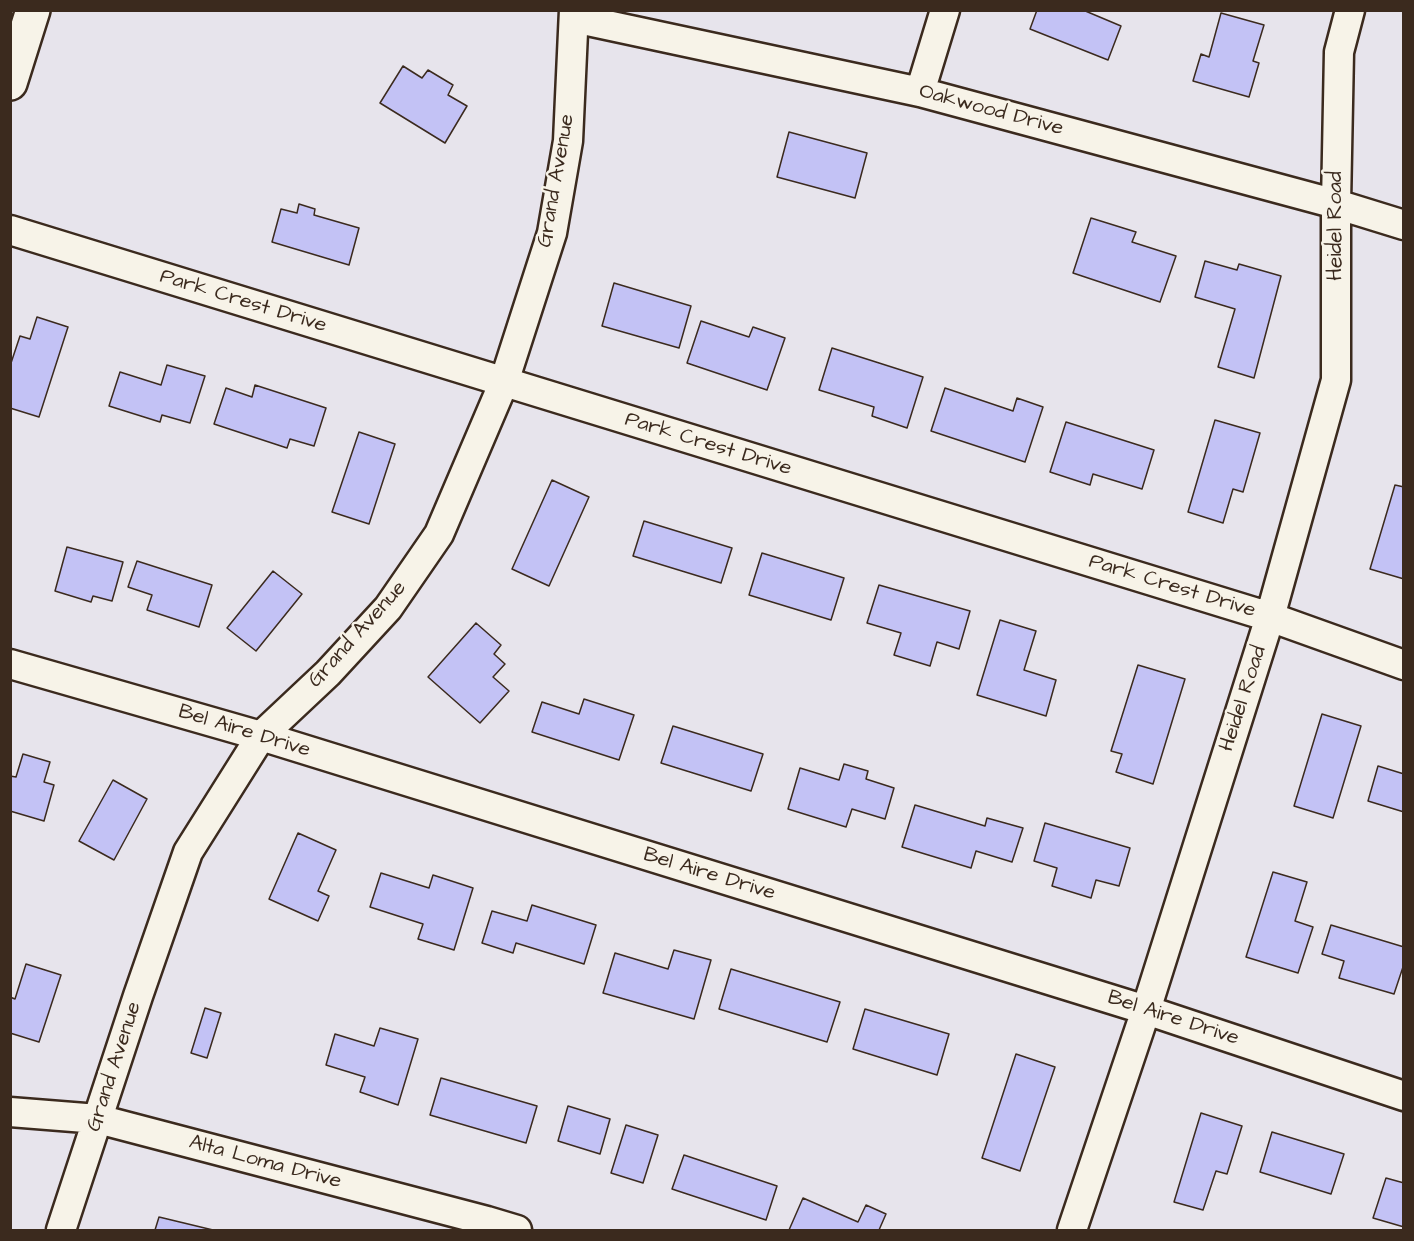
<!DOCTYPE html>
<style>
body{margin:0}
#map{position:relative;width:1414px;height:1241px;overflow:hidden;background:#e7e4ec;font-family:"Architects Daughter",sans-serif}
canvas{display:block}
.frame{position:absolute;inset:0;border:12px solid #3b2a1e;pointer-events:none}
</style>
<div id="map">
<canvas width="1414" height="1241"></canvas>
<div class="frame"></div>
</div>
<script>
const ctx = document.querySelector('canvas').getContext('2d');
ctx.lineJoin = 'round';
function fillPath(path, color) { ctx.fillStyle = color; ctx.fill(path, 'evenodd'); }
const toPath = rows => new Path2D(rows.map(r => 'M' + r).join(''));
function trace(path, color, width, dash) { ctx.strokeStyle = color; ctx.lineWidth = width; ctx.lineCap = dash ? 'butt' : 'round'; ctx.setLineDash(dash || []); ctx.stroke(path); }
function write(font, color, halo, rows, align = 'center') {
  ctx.font = font + ' "Architects Daughter",sans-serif'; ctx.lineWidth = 5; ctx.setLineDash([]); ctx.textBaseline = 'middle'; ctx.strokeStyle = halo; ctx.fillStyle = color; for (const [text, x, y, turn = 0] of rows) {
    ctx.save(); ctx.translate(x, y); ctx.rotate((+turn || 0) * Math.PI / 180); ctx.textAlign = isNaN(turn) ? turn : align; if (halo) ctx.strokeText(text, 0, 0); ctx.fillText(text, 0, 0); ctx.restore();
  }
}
const building = toPath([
 [1037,10,1083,10,1121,26,1108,60,1030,29,1037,10],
 [1221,13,1264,25,1253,61,1259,63,1249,97,1193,81,1201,54,1209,57,1221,13],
 [403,66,422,78,428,70,453,85,448,95,467,106,445,143,380,103,403,66],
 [789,132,867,153,855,198,777,177,789,132],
 [299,204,315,209,314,215,359,228,349,265,272,242,281,209,297,213,299,204],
 [1091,218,1136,232,1132,242,1176,256,1160,302,1073,273,1091,218],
 [1205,261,1237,270,1239,264,1281,276,1254,378,1218,367,1235,309,1195,297,1205,261],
 [614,283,691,306,679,348,602,326,614,283],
 [37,317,68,327,39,417,10,408,10,366,20,336,30,339,37,317],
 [701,321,749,337,753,327,785,338,767,390,687,363,701,321],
 [832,348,923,377,907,428,872,416,874,407,819,390,832,348],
 [167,365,205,376,190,423,162,415,160,422,109,406,120,372,161,385,167,365],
 [255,385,326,408,314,446,290,439,287,448,214,424,226,388,252,397,255,385],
 [945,388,1013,411,1017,398,1043,407,1025,462,931,431,945,388],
 [1215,420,1260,433,1243,492,1233,489,1223,523,1188,512,1215,420],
 [1066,422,1154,450,1142,489,1093,474,1090,485,1050,472,1066,422],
 [359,432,395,444,369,524,332,512,359,432],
 [552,480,589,497,549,586,512,569,552,480],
 [1395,485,1404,487,1404,579,1370,569,1395,485],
 [644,521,732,548,721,583,633,556,644,521],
 [67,547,123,562,112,601,93,596,91,602,55,591,67,547],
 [762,553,844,578,831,620,749,595,762,553],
 [137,561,212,585,199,627,147,610,152,595,128,587,137,561],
 [273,571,302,594,256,651,227,628,273,571],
 [879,585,970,611,959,649,937,642,930,666,894,655,901,633,867,623,879,585],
 [1000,620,1036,631,1024,670,1056,680,1046,716,977,695,1000,620],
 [476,623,501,645,494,654,505,664,493,677,509,691,480,723,428,677,476,623],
 [1138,665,1185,679,1153,784,1116,772,1122,754,1111,751,1138,665],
 [584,699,634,715,619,760,532,732,542,702,579,714,584,699],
 [1322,714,1361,726,1333,818,1294,806,1322,714],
 [673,726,763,754,751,791,661,763,673,726],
 [23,754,50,762,44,782,54,785,44,821,10,811,10,776,16,777,23,754],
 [844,764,868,771,866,779,894,788,885,819,852,809,846,827,788,809,800,768,839,780,844,764],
 [1378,766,1404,774,1404,812,1368,801,1378,766],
 [113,780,147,799,114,860,79,841,113,780],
 [915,805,985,826,987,818,1023,828,1012,862,976,851,971,868,902,847,915,805],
 [1045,823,1130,848,1119,886,1096,880,1091,898,1052,886,1057,868,1034,861,1045,823],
 [298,833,336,850,318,891,329,896,318,921,269,899,298,833],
 [1273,872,1307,882,1295,921,1313,927,1298,973,1246,957,1273,872],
 [381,873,429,888,433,875,473,888,454,950,418,939,423,924,370,907,381,873],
 [532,905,596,925,584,964,516,943,513,953,482,943,492,911,527,921,532,905],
 [1331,925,1404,947,1404,964,1394,994,1339,978,1344,961,1322,954,1331,925],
 [674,950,711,960,694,1019,603,993,615,953,668,969,674,950],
 [26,964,61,975,39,1042,10,1033,10,997,15,999,26,964],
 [731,969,840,1002,827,1042,719,1009,731,969],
 [205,1008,221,1013,207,1058,191,1053,205,1008],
 [865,1009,949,1034,937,1075,853,1049,865,1009],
 [380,1028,418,1039,398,1105,360,1092,365,1077,326,1065,335,1034,374,1046,380,1028],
 [1016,1054,1055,1067,1020,1171,982,1158,1016,1054],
 [441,1078,537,1106,526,1143,430,1115,441,1078],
 [568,1106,610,1119,600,1154,558,1141,568,1106],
 [1201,1113,1242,1126,1227,1174,1216,1171,1203,1210,1174,1202,1201,1113],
 [626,1125,658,1135,643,1183,611,1173,626,1125],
 [1272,1132,1344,1154,1331,1194,1260,1172,1272,1132],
 [684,1155,777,1186,766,1220,672,1189,684,1155],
 [1386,1178,1404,1183,1404,1227,1373,1218,1386,1178],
 [803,1198,858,1222,866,1205,886,1214,879,1230,789,1230,803,1198],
 [159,1217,213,1230,155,1230,159,1217]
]);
const minor = toPath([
 [574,18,920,92,1336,204,1404,225],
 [920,92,945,10],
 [10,230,1270,617,1404,665],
 [10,664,261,736,1146,1010,1404,1096],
 [10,1112,98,1119,487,1221,517,1230],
 [61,1230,138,996,188,852,261,736,328,673,388,608,439,534,504,382,552,233,568,141,574,10],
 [1072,1230,1146,1010,1270,617,1336,380,1336,204,1339,52,1350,10]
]);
const tertiary = toPath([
 [10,83,33,10]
]);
const streetNames = [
 ["Oakwood Drive",991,111,15],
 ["Grand Avenue",557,181,-80],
 ["Heidel Road",1337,226,-90],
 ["Park Crest Drive",243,302,17],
 ["Park Crest Drive",708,445,17],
 ["Park Crest Drive",1172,587,17],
 ["Grand Avenue",358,635,-48],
 ["Heidel Road",1244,699,-72],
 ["Bel Aire Drive",244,732,17],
 ["Bel Aire Drive",709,875,17],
 ["Bel Aire Drive",1173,1019,18],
 ["Grand Avenue",115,1067,-72],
 ["Alta Loma Drive",265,1163,15]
];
fillPath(building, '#c3c2f5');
trace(building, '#3b2a1e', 1.5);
trace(minor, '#3b2a1e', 33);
trace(tertiary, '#3b2a1e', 38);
trace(minor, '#f7f3e8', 28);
trace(tertiary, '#f7f3e8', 33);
write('21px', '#3b2a1e', '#f7f3e8', streetNames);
</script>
